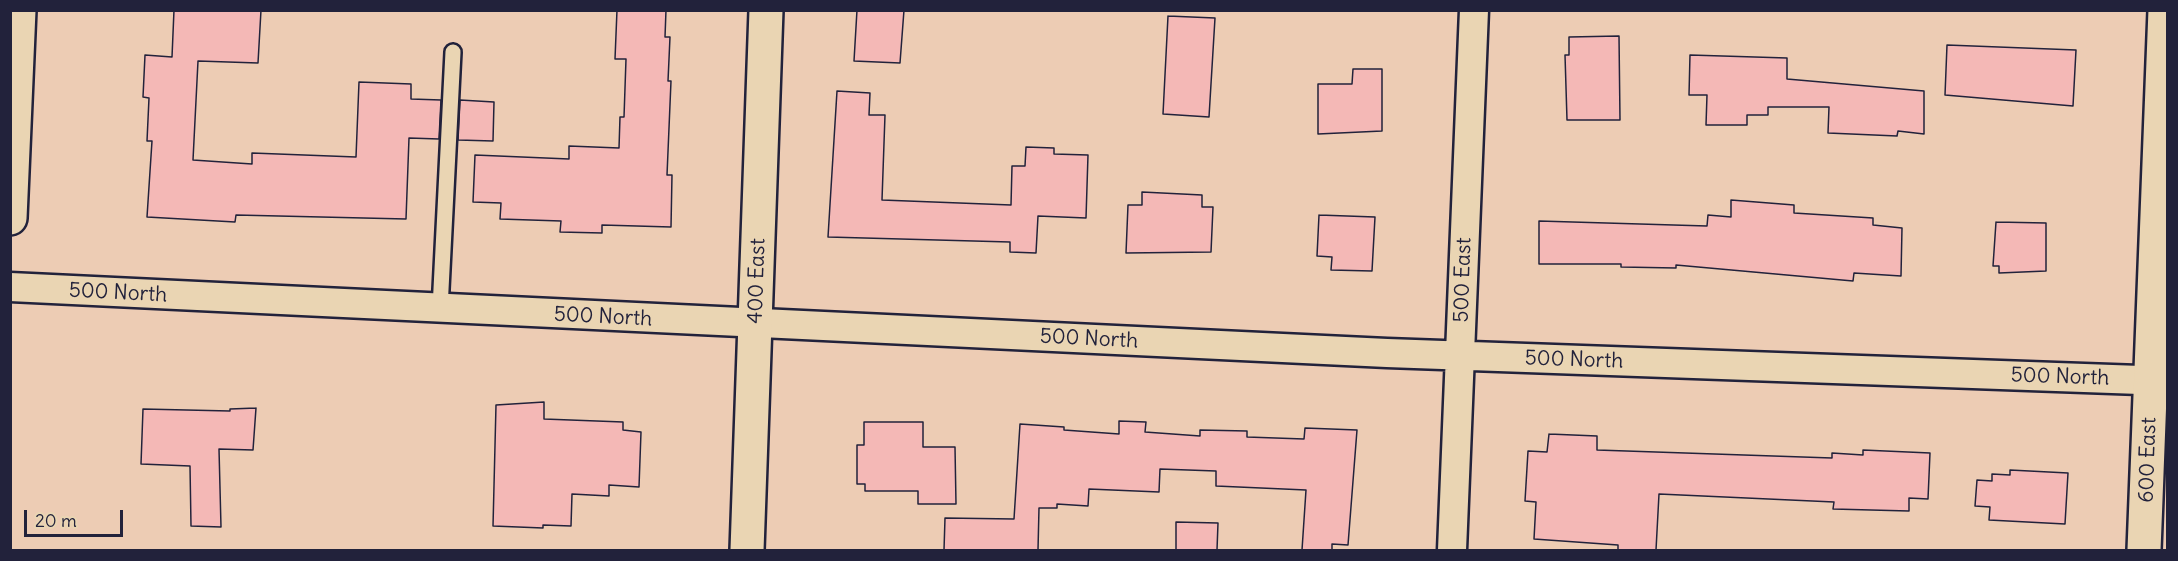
<!DOCTYPE html>
<style>
body{margin:0}
#map{position:relative;width:2178px;height:561px;overflow:hidden;background:#edccb4;font-family:Delius,sans-serif}
canvas{display:block}
.frame{position:absolute;inset:0;border:12px solid #22223b;pointer-events:none}
.scale{position:absolute;left:24px;top:510px;width:99px;height:27px;box-sizing:border-box;border:3px solid #22223b;border-top:0;padding-left:8px;font-size:18px;line-height:21px;white-space:nowrap;color:#22223b;-webkit-text-stroke:4px #ead5b3;paint-order:stroke}
</style>
<div id="map">
<canvas width="2178" height="561"></canvas>
<div class="frame"></div>
<div class="scale">20 m</div>
</div>
<script>
const ctx = document.querySelector('canvas').getContext('2d');
ctx.lineJoin = 'round';
function fillPath(path, color) { ctx.fillStyle = color; ctx.fill(path, 'evenodd'); }
const toPath = rows => new Path2D(rows.map(r => 'M' + r).join(''));
function trace(path, color, width, dash) { ctx.strokeStyle = color; ctx.lineWidth = width; ctx.lineCap = dash ? 'butt' : 'round'; ctx.setLineDash(dash || []); ctx.stroke(path); }
function write(font, color, halo, rows, align = 'center') {
  ctx.font = font + ' Delius,sans-serif'; ctx.lineWidth = 5; ctx.setLineDash([]); ctx.textBaseline = 'middle'; ctx.strokeStyle = halo; ctx.fillStyle = color; for (const [text, x, y, turn = 0] of rows) {
    ctx.save(); ctx.translate(x, y); ctx.rotate((+turn || 0) * Math.PI / 180); ctx.textAlign = isNaN(turn) ? turn : align; if (halo) ctx.strokeText(text, 0, 0); ctx.fillText(text, 0, 0); ctx.restore();
  }
}
const building = toPath([
 [174,10,261,10,258,63,198,61,193,160,252,164,252,153,356,157,359,82,411,84,411,99,441,100,439,139,409,138,406,219,236,215,235,222,147,217,152,141,147,141,149,98,143,97,145,55,172,57,174,10],
 [617,10,666,10,665,37,670,37,668,81,671,81,667,175,672,175,671,227,602,225,602,233,560,232,561,221,500,219,501,203,473,202,475,155,569,159,569,146,619,148,620,117,624,117,626,59,615,59,617,10],
 [857,10,904,10,900,63,854,61,857,10],
 [1168,16,1215,18,1209,117,1163,114,1168,16],
 [1619,36,1620,120,1567,120,1565,55,1569,55,1569,37,1619,36],
 [1947,45,2076,50,2073,106,1945,95,1947,45],
 [1690,55,1787,58,1787,79,1924,91,1924,134,1898,131,1897,136,1828,133,1829,107,1768,107,1768,115,1747,115,1747,125,1706,125,1707,95,1689,95,1690,55],
 [1353,69,1382,69,1382,131,1318,134,1318,84,1352,84,1353,69],
 [837,91,870,93,869,115,885,115,882,200,1011,205,1012,166,1025,166,1026,147,1054,148,1054,154,1088,155,1086,218,1038,216,1036,253,1010,252,1010,242,828,237,837,91],
 [460,100,494,102,493,141,458,140,460,100],
 [1142,192,1202,195,1202,207,1213,207,1211,252,1126,253,1128,205,1142,205,1142,192],
 [1731,200,1794,205,1794,213,1873,218,1873,225,1902,228,1901,276,1854,273,1853,281,1676,265,1676,268,1621,267,1621,264,1539,264,1539,221,1707,226,1708,215,1731,217,1731,200],
 [1319,215,1375,217,1372,271,1331,270,1332,257,1317,256,1319,215],
 [1996,222,2046,223,2046,271,1999,273,1999,266,1993,266,1996,222],
 [544,402,544,419,623,422,623,430,641,432,639,487,609,485,609,496,572,494,571,526,543,525,543,528,493,526,496,405,544,402],
 [256,408,253,450,219,449,221,527,191,526,190,466,141,464,143,409,230,411,230,409,256,408],
 [1119,421,1146,422,1145,432,1200,436,1200,430,1247,431,1247,437,1304,439,1305,428,1357,430,1348,545,1332,544,1332,550,1302,550,1306,490,1216,486,1216,471,1160,469,1159,492,1089,489,1088,506,1057,504,1057,508,1039,508,1038,550,944,550,945,518,1014,519,1020,424,1064,427,1064,430,1119,434,1119,421],
 [864,422,923,422,923,447,955,447,956,504,918,504,918,491,865,491,865,484,857,484,857,445,864,445,864,422],
 [1549,434,1597,436,1597,450,1832,458,1832,453,1863,455,1863,450,1930,453,1928,499,1909,498,1909,511,1833,509,1834,502,1659,494,1656,550,1618,550,1618,545,1534,539,1536,502,1525,501,1528,451,1547,452,1549,434],
 [2010,470,2068,473,2065,524,1989,520,1990,507,1975,506,1977,480,1992,481,1992,474,2010,475,2010,470],
 [1176,522,1218,523,1217,550,1176,550,1176,522]
]);
const lane = toPath([
 [440,309,453,52]
]);
const street = toPath([
 [10,287,1387,353,2168,381],
 [1452,550,1474,10]
]);
const secondary = toPath([
 [10,218,19,10],
 [747,550,766,10],
 [2144,550,2165,10]
]);
const streetNames = [
 ["500 East",1463,280,-88],
 ["400 East",757,281,-88],
 ["500 North",118,293,3],
 ["500 North",603,317,3],
 ["500 North",1089,339,3],
 ["500 North",1574,360,2],
 ["500 North",2060,377,2],
 ["600 East",2148,460,-88]
];
fillPath(building, '#f4b8b6');
trace(building, '#22223b', 1.5);
trace(lane, '#22223b', 20);
trace(street, '#22223b', 33);
trace(secondary, '#22223b', 38);
trace(lane, '#ead5b3', 15);
trace(street, '#ead5b3', 28);
trace(secondary, '#ead5b3', 33);
write('21px', '#22223b', '#ead5b3', streetNames);
</script>
